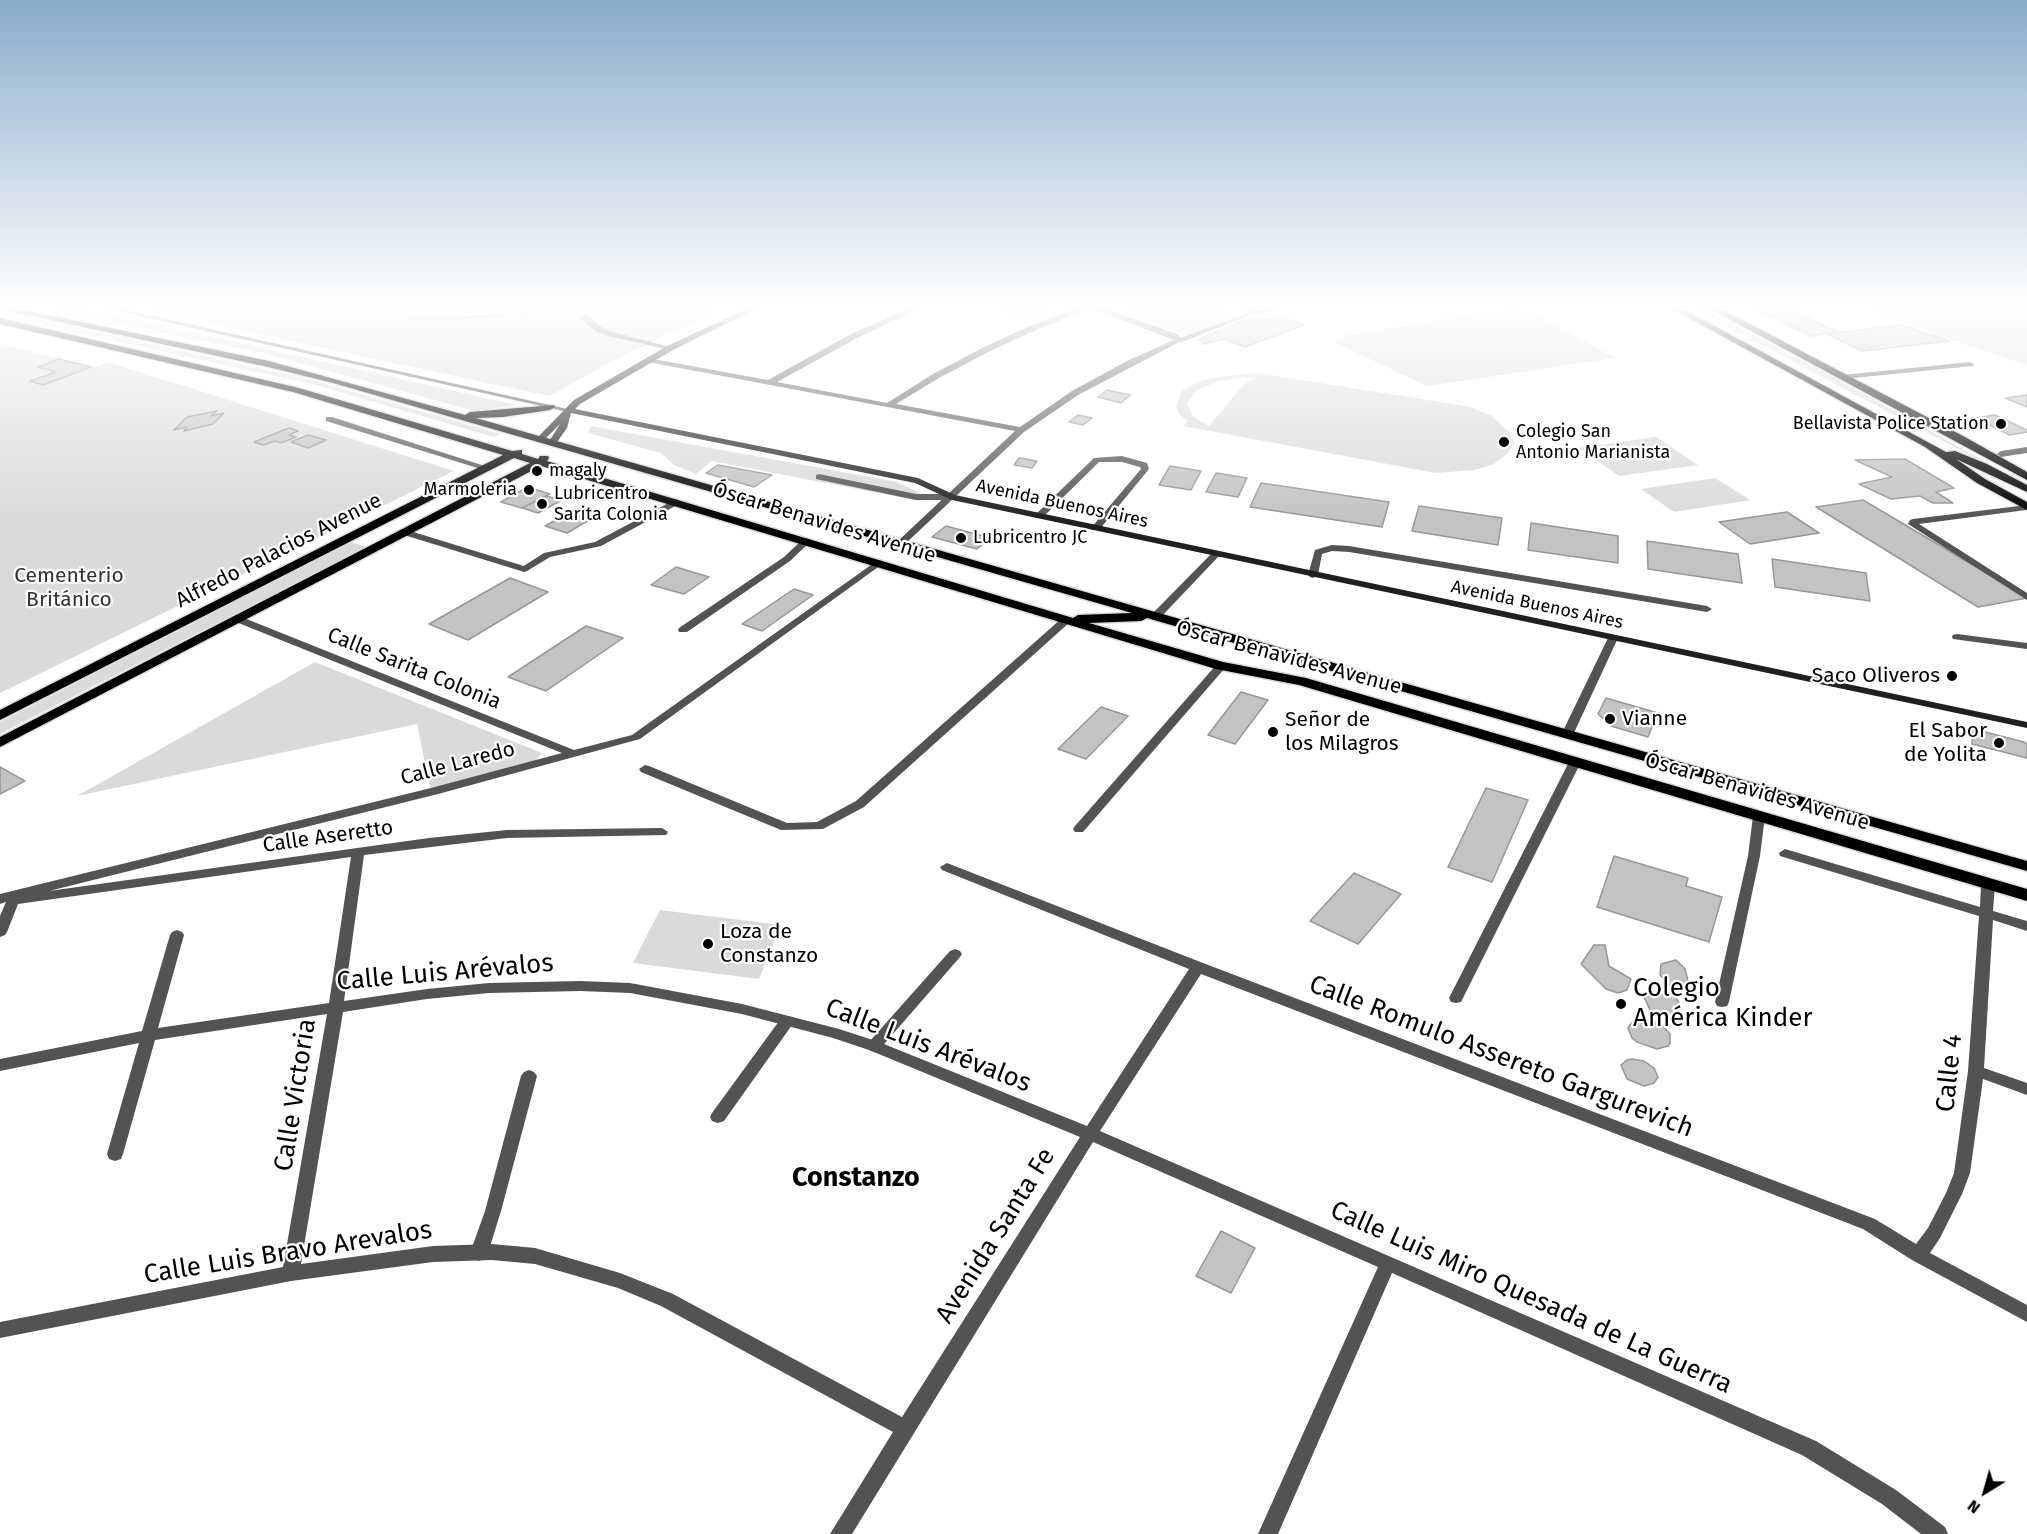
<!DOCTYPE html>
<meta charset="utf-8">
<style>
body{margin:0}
#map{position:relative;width:2027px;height:1534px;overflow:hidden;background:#fff;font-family:"Fira Sans",sans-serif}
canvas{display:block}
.north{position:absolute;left:1955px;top:1462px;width:60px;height:60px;-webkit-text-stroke:4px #fff;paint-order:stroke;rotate:217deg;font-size:16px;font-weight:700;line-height:24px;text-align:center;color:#000}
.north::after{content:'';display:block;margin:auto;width:21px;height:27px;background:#000;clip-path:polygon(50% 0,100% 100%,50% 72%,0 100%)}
</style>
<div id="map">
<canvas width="2027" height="1534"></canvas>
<div class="north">N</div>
</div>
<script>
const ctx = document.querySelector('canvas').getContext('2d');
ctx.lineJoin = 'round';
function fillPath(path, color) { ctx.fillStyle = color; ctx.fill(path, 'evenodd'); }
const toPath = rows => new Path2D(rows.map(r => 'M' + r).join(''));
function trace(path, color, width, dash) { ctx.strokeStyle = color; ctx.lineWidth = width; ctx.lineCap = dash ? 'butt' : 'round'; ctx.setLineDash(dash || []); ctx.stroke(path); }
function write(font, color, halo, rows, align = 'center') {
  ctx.font = font + ' "Fira Sans",sans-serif'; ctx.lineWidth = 4.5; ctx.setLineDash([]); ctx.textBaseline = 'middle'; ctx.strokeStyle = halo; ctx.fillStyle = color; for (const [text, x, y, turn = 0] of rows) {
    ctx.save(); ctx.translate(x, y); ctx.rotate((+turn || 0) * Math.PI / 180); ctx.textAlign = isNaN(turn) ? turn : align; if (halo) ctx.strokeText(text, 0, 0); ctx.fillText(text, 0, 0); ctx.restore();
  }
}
const green = toPath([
 [21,305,71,305,517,405,475,411,263,353],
 [121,305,729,305,626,354,549,396],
 [981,305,1042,305,1053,309,1024,320],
 [1103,305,1217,305,1241,315,1188,335],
 [1685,305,1696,305,1830,375,2016,479],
 [1848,305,2027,305,2027,365],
 [1514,307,1524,308,1615,358,1427,386,1334,342,1348,339,1342,336],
 [0,310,315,381,500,434,494,437,316,385,0,316],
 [0,344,95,367,108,362,454,471,0,693],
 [1258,373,1471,407,1492,416,1510,433,1514,443,1508,453,1494,464,1475,470,1436,473,1183,426,1188,421,1180,415,1176,406,1182,391,1197,382,1216,377],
 [1246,377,1258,379,1246,382,1209,426,1192,416,1187,403,1196,391,1216,382],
 [591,426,897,482,926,496,920,501,712,461,696,474,674,465,661,453,588,433],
 [1656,437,1698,465,1619,476,1579,448],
 [1715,478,1750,500,1674,512,1641,489],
 [351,542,366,547,0,734,0,722],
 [315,662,542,753,534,763,430,788,417,724,77,796],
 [660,910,781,925,759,979,633,963]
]);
const building = toPath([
 [349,305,574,305,524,314,428,319,389,316,349,305],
 [349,305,569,305,570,306,493,317,428,319,389,316,349,305],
 [1747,305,1783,305,1797,312,1768,315,1747,305],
 [1797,312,1817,322,1788,325,1768,315,1797,312],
 [1283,317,1304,325,1245,347,1224,339,1203,344,1200,339,1247,319,1283,317],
 [1817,322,1839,332,1810,336,1788,325,1817,322],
 [1901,325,1950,341,1862,351,1827,334,1901,325],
 [59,359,91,367,43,385,30,381,56,372,38,367,59,359],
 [1107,390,1130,395,1121,403,1098,397,1107,390],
 [2027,395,2027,407,2005,398,2027,395],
 [217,411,211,416,224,413,213,424,184,431,187,427,174,430,187,417,217,411],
 [1078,415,1092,418,1083,425,1069,422,1078,415],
 [1995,415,2027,430,2027,432,2010,435,1975,418,1995,415],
 [289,428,298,431,289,435,296,437,281,443,275,441,263,445,254,442,289,428],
 [308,435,326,440,308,448,291,442,308,435],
 [1019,458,1037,461,1032,468,1014,465,1019,458],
 [1905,459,1954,488,1936,492,1953,503,1933,503,1920,496,1891,499,1859,484,1892,477,1855,460,1905,459],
 [718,465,772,475,754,487,706,473,718,465],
 [1170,466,1201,471,1191,490,1159,485,1170,466],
 [1216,473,1247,478,1238,497,1206,492,1216,473],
 [1261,483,1389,502,1382,527,1250,507,1261,483],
 [528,487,550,494,522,508,501,502,528,487],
 [546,496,562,500,538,513,522,508,546,496],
 [1863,500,2027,597,2027,598,1978,607,1816,507,1863,500],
 [1419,506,1502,518,1498,545,1412,531,1419,506],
 [574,510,596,516,567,533,545,526,574,510],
 [1787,512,1819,533,1750,544,1719,522,1787,512],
 [1531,523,1618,536,1618,563,1528,550,1531,523],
 [946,526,990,538,977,549,932,537,946,526],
 [1647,541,1738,554,1742,583,1648,569,1647,541],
 [1772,559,1866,573,1870,601,1775,587,1772,559],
 [676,567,709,577,684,594,651,585,676,567],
 [510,578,548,592,468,640,429,624,510,578],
 [794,589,813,595,762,631,742,624,794,589],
 [586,626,623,638,546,691,508,677,586,626],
 [1241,692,1268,700,1235,744,1208,735,1241,692],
 [1606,698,1658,713,1648,737,1611,726,1598,714,1606,698],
 [1101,707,1128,716,1086,759,1058,749,1101,707],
 [1973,729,2024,742,2027,744,2027,758,1972,744,1973,729],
 [0,767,25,781,0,794,0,767],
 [1486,788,1528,800,1492,882,1448,867,1486,788],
 [1614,856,1688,878,1686,886,1722,897,1709,942,1597,907,1614,856],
 [1354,873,1401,894,1358,944,1310,921,1354,873],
 [1594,945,1605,945,1609,966,1631,979,1627,990,1618,993,1606,989,1581,964,1594,945],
 [1676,960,1685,969,1688,981,1678,987,1675,995,1681,1008,1677,1015,1670,1017,1651,1012,1644,997,1666,991,1668,984,1660,975,1661,964,1676,960],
 [1634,1020,1647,1020,1661,1024,1670,1034,1670,1043,1668,1046,1657,1049,1637,1042,1632,1038,1628,1028,1634,1020],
 [1632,1059,1644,1061,1654,1068,1658,1077,1654,1083,1644,1086,1627,1079,1621,1065,1627,1060,1632,1059],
 [1221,1231,1255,1248,1231,1293,1196,1276,1221,1231]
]);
const service = toPath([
 [580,315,586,315,603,328,613,332,674,348,670,350,608,336,597,332,580,319,580,315],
 [1970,362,1974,364,1973,366,1843,379,1839,377,1843,375,1970,362],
 [326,417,332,417,491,468,484,470,326,421,326,417],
 [1122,456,1147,463,1149,469,1099,530,1093,530,1091,528,1141,469,1140,467,1122,462,1099,462,1042,518,1036,518,1036,514,1094,458,1122,456],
 [819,474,916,494,952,494,957,497,952,500,916,500,816,479,816,475,819,474],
 [676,499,681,502,679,504,601,546,550,557,527,571,524,572,519,569,544,553,595,542,676,499],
 [2027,505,2026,510,1919,524,2027,593,2027,600,1908,524,1910,520,1913,519,2027,505],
 [806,538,811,541,790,561,687,632,679,632,678,630,679,628,784,557,803,539,806,538],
 [1332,545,1349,546,1707,606,1712,609,1707,612,1349,552,1332,551,1322,554,1318,575,1313,578,1310,577,1308,575,1315,550,1332,545],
 [1066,617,1071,620,1070,622,864,807,823,829,781,830,641,772,639,769,645,765,649,766,787,823,817,822,856,801,1062,618,1066,617],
 [1957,634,2027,643,2027,649,1953,639,1952,637,1953,635,1957,634],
 [1221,663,1226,666,1225,668,1083,832,1075,832,1073,829,1075,826,1217,664,1221,663],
 [1575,758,1581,762,1461,1002,1456,1003,1451,1002,1449,998,1569,762,1575,758],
 [1759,812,1765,816,1760,856,1729,1002,1727,1006,1722,1007,1717,1006,1715,1002,1748,856,1753,816,1759,812],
 [955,949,960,951,962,954,960,957,879,1050,874,1052,869,1050,866,1046,869,1042,950,951,955,949],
 [787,1016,792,1017,794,1021,792,1025,724,1121,718,1123,712,1121,710,1117,712,1113,782,1017,787,1016],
 [529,1070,534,1072,537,1076,501,1211,488,1253,485,1258,479,1261,473,1258,470,1253,485,1211,521,1076,524,1072,529,1070]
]);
const pedestrian = toPath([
 [1250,312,1256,313,1182,342,1175,340,1250,312],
 [407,530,527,567,529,569,524,572,521,571,404,535,402,533,407,530]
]);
const minor = toPath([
 [918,305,927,305,857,338,777,382,887,403,933,374,982,348,1032,325,1085,305,1095,305,1177,334,1183,340,1078,395,1024,432,904,545,901,546,896,543,898,541,1015,431,648,362,644,360,648,358,768,380,851,334,918,305],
 [1091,308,1174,340,1127,361,1072,391,1020,427,896,404,939,378,988,352,1038,329,1091,308],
 [1230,305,1241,305,1259,311,1282,305,1295,305,1259,315,1230,305],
 [2027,447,2027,453,2001,457,1997,454,2001,451,2027,447],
 [1216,551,1219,552,1219,556,1160,618,1152,618,1151,616,1152,614,1213,552,1216,551],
 [878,560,881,561,881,565,640,739,438,794,49,891,429,838,507,830,662,828,668,832,666,835,507,838,364,855,344,1001,427,989,489,983,580,981,630,983,742,1004,839,1029,879,1042,1087,1126,1189,969,942,870,940,867,947,863,1203,963,1875,1219,1916,1244,1928,1228,1946,1193,1954,1173,1968,1071,1979,916,1780,856,1779,853,1785,849,1980,907,1981,884,1983,881,1988,880,1993,881,1995,884,1993,911,2027,921,2027,931,1993,920,1984,1068,2027,1083,2027,1095,1983,1079,1970,1173,1962,1194,1940,1238,1930,1253,2027,1305,2027,1322,1912,1260,1863,1229,1201,974,1100,1131,1816,1441,1896,1490,1945,1527,1948,1534,1921,1534,1882,1504,1802,1455,1392,1273,1278,1534,1258,1534,1378,1267,1093,1142,852,1534,830,1534,893,1432,661,1306,618,1288,535,1264,492,1260,433,1262,291,1281,0,1338,0,1322,283,1267,327,1014,155,1040,123,1154,121,1159,115,1161,109,1159,107,1154,139,1043,0,1071,0,1059,142,1031,170,935,172,932,177,930,182,932,184,935,158,1028,329,1003,351,857,18,904,7,932,5,935,0,937,0,916,6,902,0,904,0,894,431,788,562,753,236,622,235,620,236,618,244,618,574,750,632,735,878,560],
 [580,991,630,993,742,1014,833,1038,869,1050,1080,1137,902,1417,673,1294,620,1273,535,1248,492,1244,433,1246,301,1264,343,1012,427,999,489,993,580,991],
 [1613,635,1618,638,1573,735,1571,737,1563,737,1561,735,1608,638,1613,635]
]);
const tertiary = toPath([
 [90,305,104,305,572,410,568,412,90,305]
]);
const secondary = toPath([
 [755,305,764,305,673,350,580,404,575,409,918,478,955,495,2027,722,2027,728,952,500,915,483,571,413,567,428,555,445,548,443,560,424,542,442,535,440,574,400,667,346,755,305]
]);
const primary = toPath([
 [0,305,269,361,465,415,470,412,554,405,555,407,550,410,503,417,476,418,2027,861,2027,871,1147,618,1141,621,1089,623,1223,662,1306,678,2027,889,2027,901,1299,685,1216,669,541,466,0,747,0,737,530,463,514,458,0,720,0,710,503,455,293,392,0,324,0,318,299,388,512,451,522,450,522,454,538,459,540,456,548,456,549,458,547,461,1073,618,1078,615,1132,613,333,383,268,367,0,309,0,305],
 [1665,305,1676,305,1946,452,1955,451,1987,464,2027,485,2027,492,1956,459,1985,479,2027,502,2027,510,1977,483,1925,447,1665,305],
 [1703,305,1714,305,1965,437,2027,472,2027,480,1703,305]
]);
const markers = [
 [2001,424,6,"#000"],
 [1504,442,6,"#000"],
 [537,471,6,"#000"],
 [529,490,6,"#000"],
 [542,504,6,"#000"],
 [961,538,6,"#000"],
 [1952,676,6,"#000"],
 [1610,719,6,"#000"],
 [1273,732,6,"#000"],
 [1999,743,6,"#000"],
 [708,944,6,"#000"],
 [1621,1004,6,"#000"]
];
const farPoinames = [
 ["Bellavista Police Station",1989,424,"right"],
 ["Colegio San",1516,432],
 ["Antonio Marianista",1516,453],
 ["magaly",549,471],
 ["Marmoleria",517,490,"right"],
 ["Lubricentro",554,494],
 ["Sarita Colonia",554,515],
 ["Lubricentro JC",973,538]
];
const farStreetnames = [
 ["Avenida Buenos Aires",1062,504,12],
 ["Avenida Buenos Aires",1537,605,12]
];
const streetNames = [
 ["Óscar Benavides Avenue",824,523,17],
 ["Alfredo Palacios Avenue",279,551,-27],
 ["Óscar Benavides Avenue",1289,658,15],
 ["Calle Sarita Colonia",414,669,22],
 ["Calle Laredo",458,764,-15],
 ["Óscar Benavides Avenue",1757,792,16],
 ["Calle Aseretto",328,837,-8]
];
const parkNames = [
 ["Cementerio",69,576],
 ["Británico",69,600]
];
const poiNames = [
 ["Saco Oliveros",1940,676,"right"],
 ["Vianne",1622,719],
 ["Señor de",1285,720],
 ["los Milagros",1285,744],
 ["El Sabor",1987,731,"right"],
 ["de Yolita",1987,755,"right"],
 ["Loza de",720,932],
 ["Constanzo",720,956]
];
const nearStreetnames = [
 ["Calle Luis Arévalos",445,973,-5],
 ["Calle Luis Arévalos",928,1046,21],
 ["Calle Romulo Assereto Gargurevich",1501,1057,21],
 ["Calle 4",1950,1073,-84],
 ["Calle Victoria",296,1095,-81],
 ["Avenida Santa Fe",996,1236,-58],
 ["Calle Luis Bravo Arevalos",288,1253,-9],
 ["Calle Luis Miro Quesada de La Guerra",1531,1298,24]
];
const nearPoinames = [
 ["Colegio",1633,989],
 ["América Kinder",1633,1019]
];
const nearNeighbourhoodnames = [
 ["Constanzo",856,1178]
];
fillPath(green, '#dadada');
fillPath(building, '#c3c3c3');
trace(building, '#979797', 1.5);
trace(primary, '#dbdbdb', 3);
fillPath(service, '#535353');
fillPath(pedestrian, '#535353');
fillPath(minor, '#535353');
fillPath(tertiary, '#535353');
fillPath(secondary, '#202020');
fillPath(primary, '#000');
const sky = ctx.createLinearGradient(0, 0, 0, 520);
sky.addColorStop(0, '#8baccc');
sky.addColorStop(0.59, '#fff');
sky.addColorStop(1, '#ffffff00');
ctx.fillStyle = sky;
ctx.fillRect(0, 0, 2027, 520);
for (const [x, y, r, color] of markers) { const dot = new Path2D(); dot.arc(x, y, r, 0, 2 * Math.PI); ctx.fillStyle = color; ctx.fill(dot); trace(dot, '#fff', 2); }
write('18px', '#000', '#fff', farPoinames, 'left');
write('18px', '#000', '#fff', farStreetnames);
write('21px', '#000', '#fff', streetNames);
write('21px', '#313131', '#fff', parkNames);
write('21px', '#000', '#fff', poiNames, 'left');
write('26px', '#000', '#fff', nearStreetnames);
write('26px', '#000', '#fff', nearPoinames, 'left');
write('bold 27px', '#000', '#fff', nearNeighbourhoodnames);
</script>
